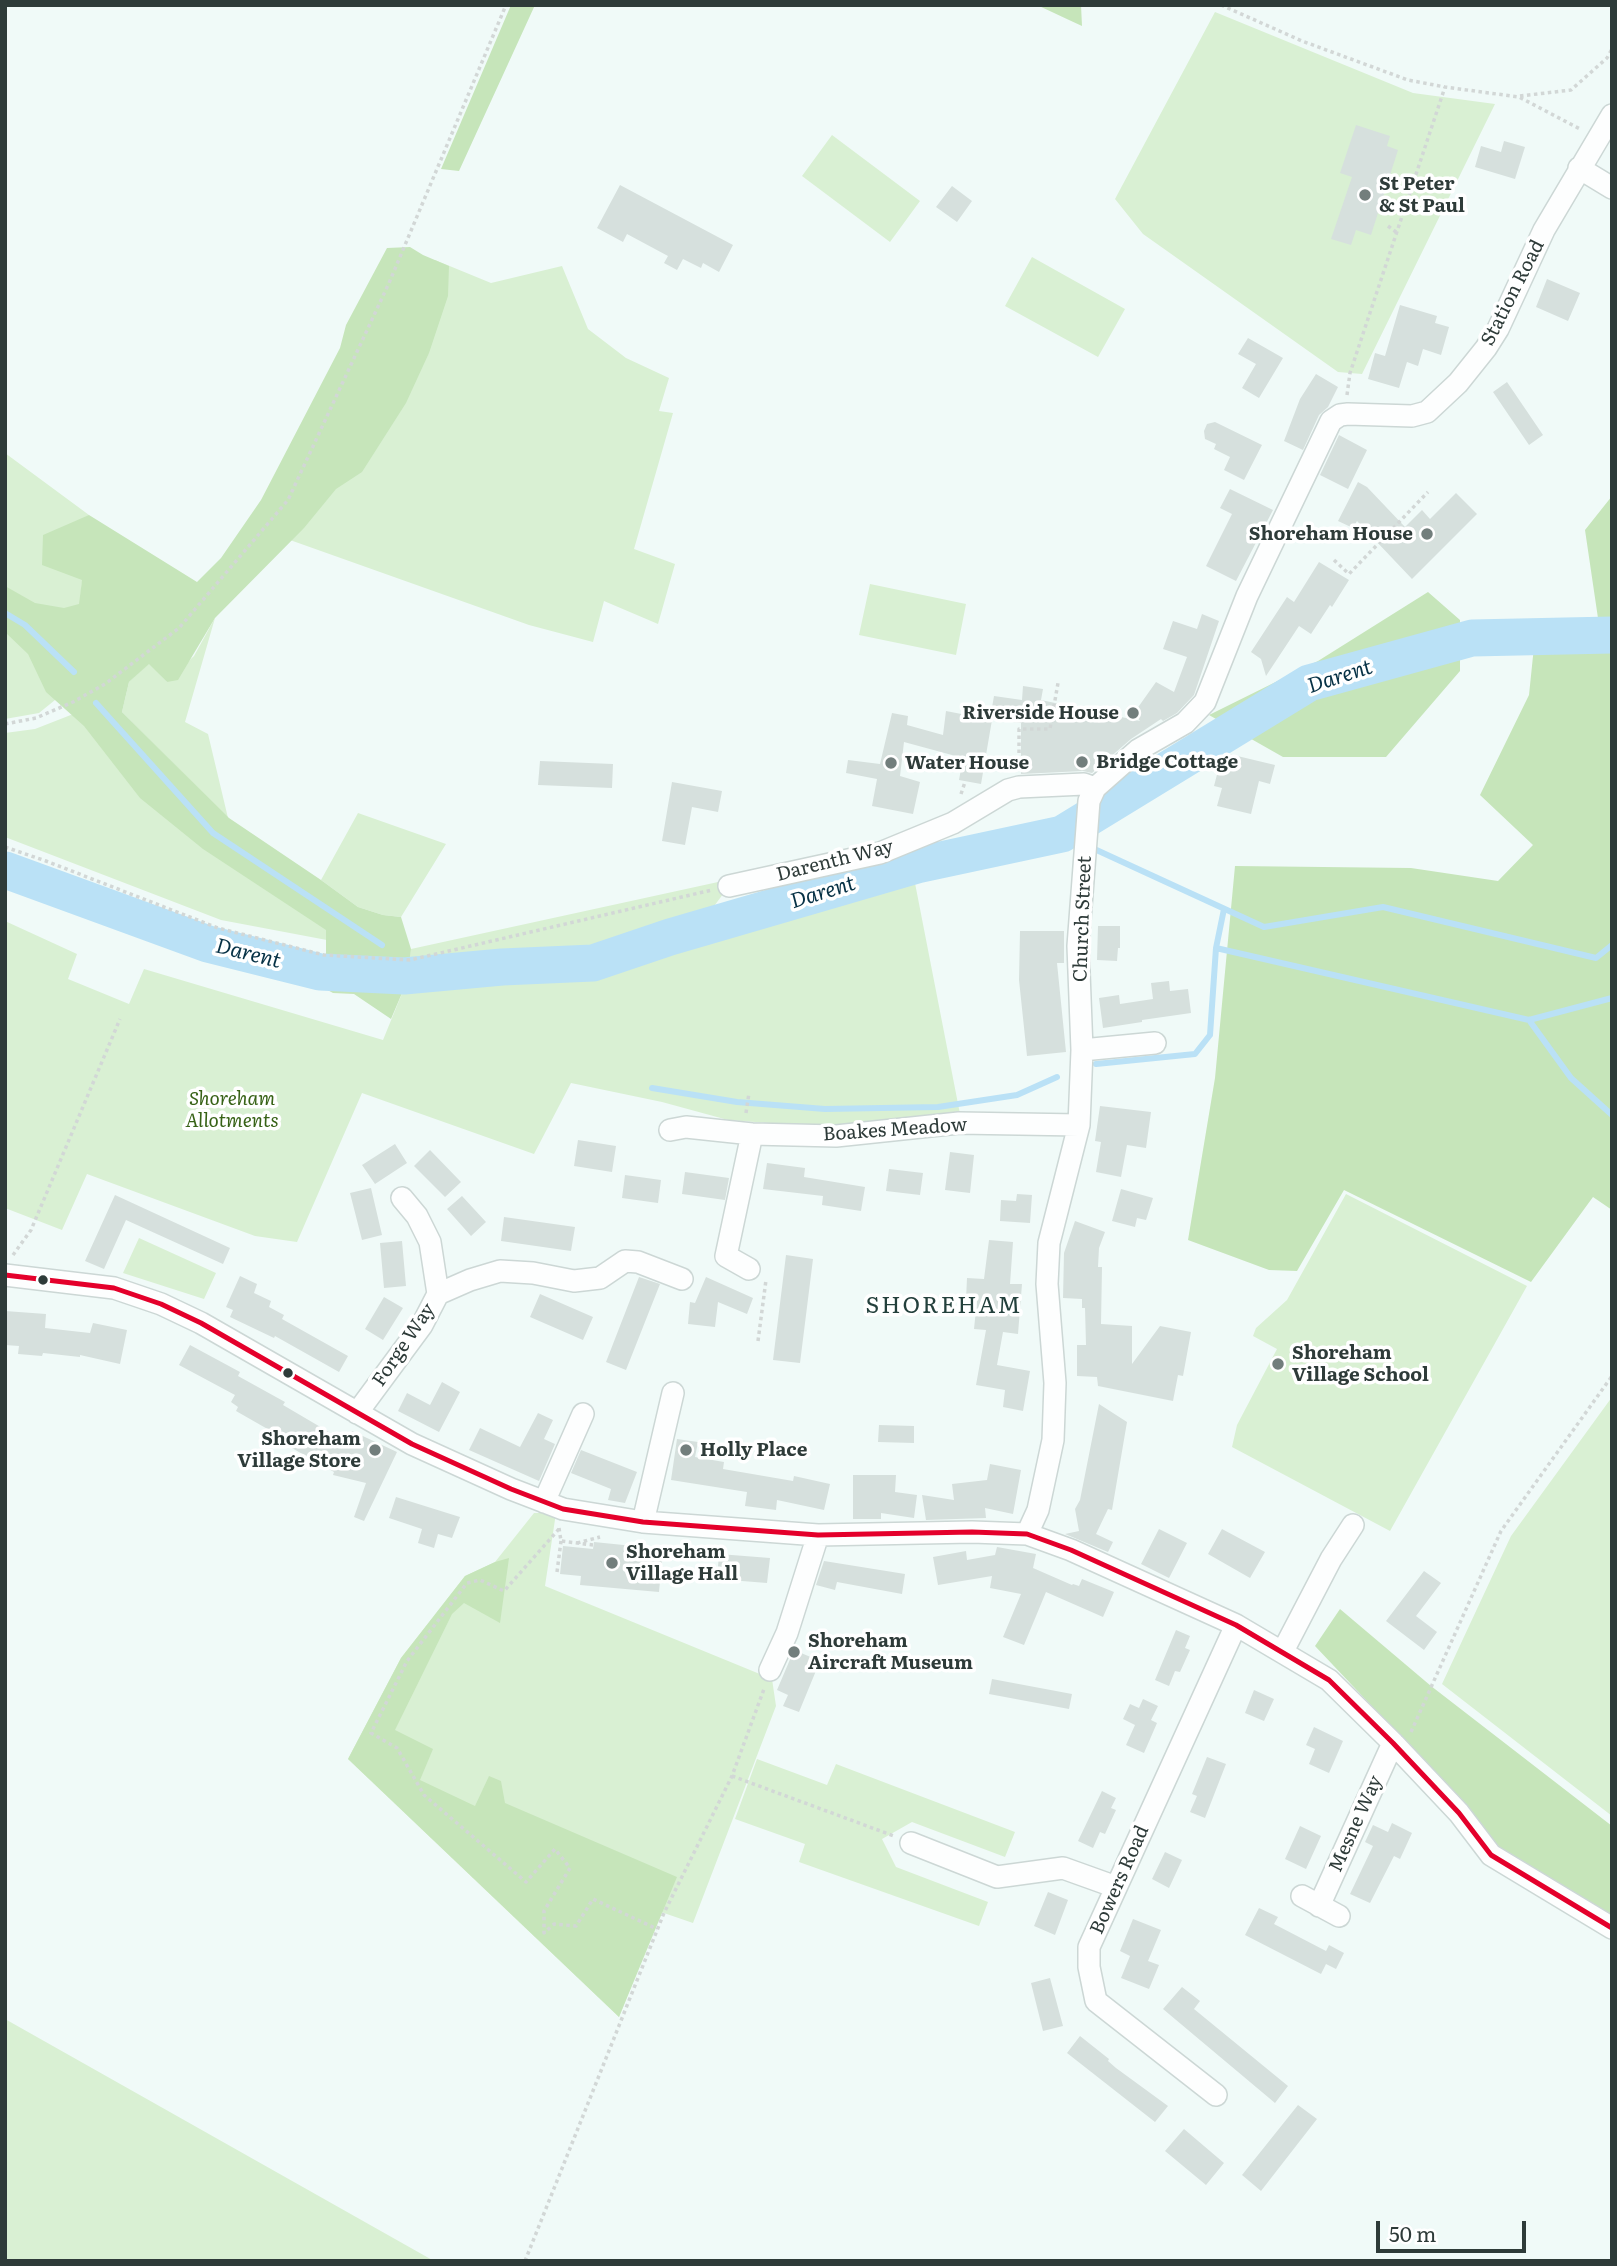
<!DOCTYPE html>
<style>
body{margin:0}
#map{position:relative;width:1617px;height:2266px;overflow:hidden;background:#f0faf8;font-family:Literata,serif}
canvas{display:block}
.frame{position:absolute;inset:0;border:7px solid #2e3b39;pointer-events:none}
.scale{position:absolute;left:1376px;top:2221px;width:150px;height:32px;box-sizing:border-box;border:4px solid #2e3b39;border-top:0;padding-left:9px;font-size:21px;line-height:24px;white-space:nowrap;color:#2e3b39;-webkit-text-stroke:5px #fff;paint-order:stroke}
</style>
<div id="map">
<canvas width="1617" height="2266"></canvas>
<div class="frame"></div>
<div class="scale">50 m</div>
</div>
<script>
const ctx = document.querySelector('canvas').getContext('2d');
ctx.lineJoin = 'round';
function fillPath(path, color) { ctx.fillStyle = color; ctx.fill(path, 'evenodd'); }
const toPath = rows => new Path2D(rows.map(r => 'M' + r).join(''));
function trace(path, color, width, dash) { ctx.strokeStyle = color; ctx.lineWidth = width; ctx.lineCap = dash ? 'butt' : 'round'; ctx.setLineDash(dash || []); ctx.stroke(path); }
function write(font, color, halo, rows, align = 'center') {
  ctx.font = font + ' Literata,serif'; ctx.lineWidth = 7; ctx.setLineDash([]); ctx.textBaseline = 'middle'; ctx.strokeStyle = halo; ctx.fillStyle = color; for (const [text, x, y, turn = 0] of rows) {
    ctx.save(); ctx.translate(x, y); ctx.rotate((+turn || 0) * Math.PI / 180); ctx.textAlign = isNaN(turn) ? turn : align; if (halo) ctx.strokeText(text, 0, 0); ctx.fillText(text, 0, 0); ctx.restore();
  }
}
const green = toPath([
 [1215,12,1413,93,1495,104,1362,374,1338,372,1143,234,1115,199],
 [832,135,920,201,890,242,802,176],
 [1032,257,1125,309,1098,357,1005,306],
 [435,260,491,283,562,266,588,329,626,358,669,378,659,411,673,413,634,549,675,564,658,624,604,601,593,642,529,625,290,540,419,307],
 [5,453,89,515,71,687,39,713,5,719],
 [870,584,966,604,956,655,859,635],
 [215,618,185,722,208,734,228,818,122,712,129,682,149,663,167,682,194,656],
 [81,711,348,944,221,920,5,837,5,733,35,729],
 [358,813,446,844,401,917,383,915,358,907,321,880],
 [741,877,729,886,706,917,588,955,438,964,410,960,411,949],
 [914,878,960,1114,836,1128,728,1120,662,1102,571,1083,534,1154,362,1093,297,1242,255,1236,87,1174,62,1230,5,1208,5,921,77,954,68,979,129,1004,144,969,383,1040,405,986,498,976,596,973,673,948],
 [1346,1194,1527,1286,1390,1531,1232,1447,1237,1425,1277,1349,1253,1336,1256,1328,1287,1300],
 [139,1238,216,1273,204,1299,123,1273],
 [1612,1397,1612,1816,1442,1684,1511,1536],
 [534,1513,556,1513,545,1586,772,1679,776,1706,693,1923,661,1912,619,2017,348,1759,401,1658,465,1576,495,1562],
 [757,1759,827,1785,836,1764,1015,1832,1005,1857,912,1822,882,1839,896,1867,988,1902,979,1926,799,1862,805,1844,735,1819],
 [5,2019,434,2261,5,2261]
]);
const forest = toPath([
 [511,5,535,5,459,171,441,169],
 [1037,5,1081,5,1082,26,1069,20],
 [410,247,423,255,449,266,448,296,429,353,406,403,362,472,336,489,304,528,215,618,178,680,167,682,149,664,129,682,122,712,229,818,321,880,358,907,383,915,401,917,411,949,410,960,405,986,391,1019,354,994,333,993,322,987,326,967,326,930,203,849,140,798,84,726,46,692,28,654,5,632,5,586,35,603,64,608,79,604,82,580,42,565,43,535,89,515,197,582,221,558,261,500,340,348,346,325,387,248],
 [1612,496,1612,1210,1593,1197,1531,1282,1344,1190,1297,1271,1269,1270,1188,1240,1215,1078,1235,866,1411,868,1498,881,1533,845,1480,795,1529,695,1536,627,1599,625,1585,530],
 [1428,592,1460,620,1460,671,1386,757,1283,757,1209,715,1318,661],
 [509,1558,500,1623,464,1603,452,1614,395,1730,433,1749,420,1780,475,1806,489,1776,501,1781,505,1803,677,1877,619,2017,348,1759,401,1658,465,1576,495,1562],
 [1340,1609,1431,1686,1612,1826,1612,1916,1500,1848,1470,1810,1315,1646]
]);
const stream = toPath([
 [5,613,25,625,74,672],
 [96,703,213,833,382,945],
 [1062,834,1081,843],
 [1090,847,1264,927,1383,907,1596,958,1612,945],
 [1216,948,1529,1020,1612,998],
 [1529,1020,1571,1078,1612,1115],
 [1096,1064,1195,1054,1210,1035,1216,948,1224,909],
 [652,1088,737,1102,825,1109,938,1107,1017,1095,1057,1077]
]);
const river = toPath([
 [5,870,208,944,320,972,404,976,502,967,593,963,670,937,917,865,1062,834,1309,683,1472,638,1612,635]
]);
const building = toPath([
 [1356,125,1390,136,1387,146,1398,150,1371,235,1356,230,1351,245,1331,239,1352,177,1340,173],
 [1504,141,1525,147,1515,179,1475,167,1481,146,1501,152],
 [620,185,733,245,719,272,703,263,701,268,683,259,677,270,664,263,668,256,627,234,623,242,597,228],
 [952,186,972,201,957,222,936,207],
 [1547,279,1580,293,1568,321,1536,307],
 [1400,305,1437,316,1435,323,1449,327,1441,355,1423,349,1418,366,1407,362,1399,388,1368,379,1375,353,1385,356],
 [1248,338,1283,358,1259,398,1242,388,1256,364,1238,354],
 [1316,374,1338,387,1328,407,1319,415,1303,450,1284,441,1300,399],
 [1507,382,1543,435,1529,445,1493,392],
 [1215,422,1262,445,1244,480,1224,470,1230,457,1214,449,1216,444,1205,439,1204,431,1207,424],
 [1339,435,1367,450,1348,489,1320,475],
 [1358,482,1367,487,1405,527,1422,510,1430,519,1456,493,1477,514,1412,579,1357,521,1353,528,1338,521],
 [1230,489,1273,510,1236,581,1206,566,1232,514,1220,508],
 [1319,562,1349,580,1332,607,1330,605,1311,634,1299,626,1266,676,1261,659,1251,652,1287,597,1294,602],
 [1202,614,1219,621,1194,695,1177,713,1163,721,1161,719,1131,739,1092,773,1083,771,1021,774,1021,723,990,719,994,696,1022,700,1023,686,1043,689,1041,700,1140,721,1134,713,1156,682,1174,692,1187,657,1163,649,1173,621,1197,629],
 [946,711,992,720,981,784,959,780,963,758,904,742,900,776,920,782,913,814,872,806,877,779,846,773,848,760,880,764,892,713,908,716,907,725,943,735],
 [1229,754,1275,765,1270,784,1259,781,1251,814,1217,806,1222,788,1214,786,1219,767,1226,769],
 [540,761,613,764,612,788,538,785],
 [672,782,722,791,718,812,692,807,685,845,662,841],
 [1098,926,1120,926,1120,948,1118,948,1117,961,1097,960],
 [1020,931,1064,931,1064,963,1057,963,1066,1052,1027,1056,1019,980],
 [1169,981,1170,991,1188,989,1191,1013,1142,1020,1142,1022,1103,1028,1099,998,1119,995,1120,1004,1153,999,1151,983],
 [1100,1106,1151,1112,1146,1148,1127,1145,1121,1177,1096,1172,1101,1142,1095,1141],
 [578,1140,616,1146,612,1172,574,1166],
 [395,1144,407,1163,375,1184,362,1165],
 [430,1150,461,1182,445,1197,414,1166],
 [950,1152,974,1155,970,1193,945,1190],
 [767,1163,805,1168,804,1177,865,1187,861,1211,822,1205,823,1196,763,1189],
 [889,1169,923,1173,920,1195,886,1191],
 [685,1172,729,1178,725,1200,682,1194],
 [625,1175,661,1180,658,1203,622,1198],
 [371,1188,382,1235,362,1240,350,1193],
 [1121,1189,1153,1198,1146,1220,1137,1218,1135,1227,1112,1221],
 [1017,1194,1032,1195,1030,1223,1000,1221,1001,1200,1016,1201],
 [115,1195,230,1248,223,1264,126,1220,104,1269,85,1261],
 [462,1196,486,1222,471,1236,447,1209],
 [504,1217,575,1227,571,1251,501,1241],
 [1075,1221,1105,1232,1099,1248,1098,1267,1102,1267,1101,1324,1132,1326,1132,1364,1160,1326,1191,1332,1183,1376,1178,1375,1173,1401,1098,1386,1097,1377,1077,1376,1077,1345,1086,1345,1085,1308,1082,1308,1082,1299,1063,1298,1064,1253],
 [989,1240,1013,1242,1010,1284,1022,1284,1018,1334,1003,1332,997,1365,1030,1371,1023,1411,1003,1407,1005,1390,976,1385,986,1330,974,1329,977,1300,966,1300,967,1278,984,1279],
 [402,1241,406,1286,384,1288,380,1243],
 [786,1255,813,1259,800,1363,773,1360],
 [240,1276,257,1284,254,1293,271,1301,269,1307,284,1315,282,1319,348,1356,339,1372,275,1336,274,1338,230,1317,233,1310,226,1307],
 [639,1277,660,1284,626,1370,606,1362],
 [706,1277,753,1298,747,1314,718,1302,715,1327,688,1324,690,1302,695,1303],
 [540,1294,593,1317,583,1340,530,1317],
 [384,1297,403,1308,383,1340,365,1329],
 [5,1311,46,1314,45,1328,90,1333,93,1323,127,1330,120,1364,80,1355,80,1357,43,1353,42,1356,18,1354,19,1346,5,1345],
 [190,1345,240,1372,238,1376,285,1402,283,1405,346,1442,352,1431,397,1452,364,1521,354,1517,366,1483,333,1475,334,1472,269,1435,271,1431,236,1411,238,1407,231,1402,235,1395,179,1365],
 [442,1382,460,1392,439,1432,398,1411,407,1393,430,1405],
 [1099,1404,1127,1422,1112,1510,1108,1509,1096,1534,1113,1542,1108,1552,1065,1534,1079,1531,1075,1509,1080,1500],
 [538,1413,553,1420,544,1439,555,1444,539,1481,469,1450,480,1428,520,1447],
 [879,1425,914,1426,914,1443,878,1442],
 [677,1439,698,1442,695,1457,724,1462,723,1469,793,1481,794,1476,830,1484,824,1510,777,1500,776,1510,745,1506,747,1492,671,1480],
 [581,1450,637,1472,625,1503,608,1500,611,1489,571,1473],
 [990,1464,1021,1470,1013,1514,985,1508,986,1518,926,1520,922,1495,954,1500,952,1484,987,1480],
 [853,1475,896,1475,895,1492,917,1495,914,1518,881,1513,881,1519,853,1519],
 [396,1497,460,1517,452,1538,438,1534,434,1548,418,1543,422,1529,389,1518],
 [1159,1529,1187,1543,1169,1578,1141,1564],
 [1222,1529,1265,1552,1250,1578,1208,1554],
 [594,1542,663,1549,659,1592,580,1585,581,1576,560,1574,563,1546,593,1549],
 [997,1547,1036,1554,1033,1568,1072,1585,1073,1584,1079,1586,1082,1579,1114,1592,1103,1617,1046,1592,1024,1645,1003,1637,1021,1594,990,1588,992,1576,938,1585,933,1557,966,1551,967,1560,995,1555],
 [719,1554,770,1558,767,1583,717,1579],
 [824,1561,905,1574,902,1594,837,1582,835,1590,816,1585],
 [1424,1571,1441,1583,1416,1616,1437,1632,1424,1650,1386,1621],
 [1176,1630,1190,1636,1185,1648,1190,1650,1180,1672,1175,1671,1169,1686,1155,1680],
 [794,1650,820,1661,799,1712,783,1706,788,1695,777,1690],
 [992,1679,1072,1694,1069,1709,989,1694],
 [1254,1690,1274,1699,1264,1721,1245,1713],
 [1143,1699,1158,1706,1151,1720,1157,1723,1144,1753,1126,1745,1135,1725,1123,1719,1130,1704,1139,1708],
 [1314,1727,1343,1741,1329,1773,1309,1764,1315,1749,1306,1745],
 [1207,1757,1226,1764,1205,1818,1190,1812,1197,1796,1192,1794],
 [1102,1791,1116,1798,1111,1808,1116,1810,1105,1834,1100,1832,1093,1848,1078,1841],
 [1392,1823,1412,1833,1400,1859,1394,1856,1370,1903,1350,1894,1373,1846,1365,1842,1373,1825,1388,1832],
 [1300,1826,1321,1836,1306,1869,1285,1859],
 [1165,1852,1182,1860,1169,1888,1152,1879],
 [1048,1892,1068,1900,1055,1935,1034,1926],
 [1259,1908,1278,1917,1274,1924,1326,1951,1329,1945,1344,1953,1336,1969,1326,1964,1321,1974,1245,1935],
 [1133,1919,1161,1930,1148,1961,1159,1965,1149,1989,1121,1978,1130,1956,1120,1951],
 [1050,1978,1063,2026,1043,2031,1031,1983],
 [1182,1987,1200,2001,1194,2009,1288,2086,1275,2103,1163,2009],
 [1080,2036,1109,2059,1108,2061,1116,2068,1168,2106,1155,2122,1067,2053],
 [1298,2105,1317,2119,1261,2191,1242,2175],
 [1184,2129,1224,2163,1206,2185,1165,2151]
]);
const path = toPath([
 [1221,5,1302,41,1408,80,1445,87,1519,97,1580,129],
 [1520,96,1571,90,1607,58,1612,49],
 [1388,226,1396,232],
 [1347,395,1350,373,1445,87],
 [1334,560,1349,574,1428,492],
 [5,724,36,718,73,702,105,684,179,628,288,500,389,283,506,5],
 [1019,767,1019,729,1050,729,1058,683],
 [961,794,965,782],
 [5,847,46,861,218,928,324,955,410,960,712,890],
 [746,1113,749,1093],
 [13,1255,31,1230,120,1019],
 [758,1341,766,1280],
 [559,1528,561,1541,593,1545],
 [559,1529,504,1591,480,1580,467,1583,407,1661,371,1733,397,1748,424,1795,526,1882,555,1849,570,1868,544,1911,544,1933,554,1924,576,1926,593,1899,657,1929],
 [577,1543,600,1537],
 [557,1572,561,1541],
 [1411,1732,1501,1531,1612,1376],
 [732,1776,894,1836],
 [525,2261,664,1913,732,1776,764,1689]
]);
const minor = toPath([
 [1579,168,1612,188],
 [729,886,880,853,953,823,1008,790,1019,787,1084,784,1095,788],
 [1082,1050,1155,1043],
 [670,1130,686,1127,752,1134,836,1136,959,1123,1079,1125],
 [749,1269,726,1256,752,1134],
 [5,1275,114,1288,161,1304,201,1323,412,1444,511,1489,563,1509,643,1522,818,1535,972,1532,1027,1534,1071,1550,1236,1625,1329,1680,1393,1743,1459,1813,1491,1855,1612,1928],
 [438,1294,470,1280,500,1271,533,1273,574,1281,600,1278,625,1261,638,1262,682,1279],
 [357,1413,422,1325,438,1294,430,1242,417,1216,402,1198],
 [544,1502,583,1414],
 [643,1522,673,1393],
 [1027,1534,1038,1510,1053,1440,1055,1383,1047,1284,1049,1243,1079,1125,1082,1050,1078,946,1089,801,1095,788,1138,750,1185,723,1205,702,1247,596,1331,421,1340,415,1348,414,1412,416,1427,412,1458,383,1486,348,1498,329,1544,230,1612,115],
 [1283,1651,1331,1559,1353,1525],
 [770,1670,787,1633,818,1535],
 [911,1843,997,1877,1063,1868,1116,1887],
 [1302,1896,1339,1916],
 [1319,1906,1393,1743],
 [1216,2095,1096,2001,1089,1967,1089,1947,1236,1625]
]);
const bus1 = toPath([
 [5,1275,114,1288,161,1304,201,1323,412,1444,511,1489,563,1509,643,1522,818,1535,972,1532,1027,1534,1071,1550,1236,1625,1329,1680,1393,1743,1459,1813,1491,1855,1612,1928]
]);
const markers = [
 [1365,195,7,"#727e7c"],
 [1427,534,7,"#727e7c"],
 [1133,713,7,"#727e7c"],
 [1082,762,7,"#727e7c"],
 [891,763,7,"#727e7c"],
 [43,1280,6,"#2e3b39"],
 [1278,1364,7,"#727e7c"],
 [288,1373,6,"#2e3b39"],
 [375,1450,7,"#727e7c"],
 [686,1450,7,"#727e7c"],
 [612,1563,7,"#727e7c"],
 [794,1652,7,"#727e7c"]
];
const poiNames = [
 ["St Peter",1379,184],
 ["& St Paul",1379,206],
 ["Shoreham House",1413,534,"right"],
 ["Riverside House",1119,713,"right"],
 ["Bridge Cottage",1096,762],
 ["Water House",905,763],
 ["Shoreham",1292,1353],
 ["Village School",1292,1375],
 ["Shoreham",361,1439,"right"],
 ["Village Store",361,1461,"right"],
 ["Holly Place",700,1450],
 ["Shoreham",626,1552],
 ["Village Hall",626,1574],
 ["Shoreham",808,1641],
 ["Aircraft Museum",808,1663]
];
const streetNames = [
 ["Station Road",1513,293,-63],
 ["Darenth Way",835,861,-14],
 ["Church Street",1083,919,-88],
 ["Boakes Meadow",895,1130,-4],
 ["Forge Way",404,1345,-56],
 ["Mesne Way",1356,1824,-66],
 ["Bowers Road",1120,1880,-66]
];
const parkNames = [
 ["Shoreham",232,1099],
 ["Allotments",232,1121]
];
const waterNames = [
 ["Darent",1340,677,-18],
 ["Darent",823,893,-17],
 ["Darent",248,954,14]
];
const quarterNames = [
 ["SHOREHAM",944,1306]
];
fillPath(green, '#d9f0d3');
fillPath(forest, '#c6e5ba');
trace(stream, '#bae1f6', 6);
trace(river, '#bae1f6', 37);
fillPath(building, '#d6e0dd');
trace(minor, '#ccd7d5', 24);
trace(path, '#d2d7d6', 3.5, [3.5, 3.5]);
trace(minor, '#fdfefe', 21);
trace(bus1, '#e4002b', 5);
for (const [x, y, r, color] of markers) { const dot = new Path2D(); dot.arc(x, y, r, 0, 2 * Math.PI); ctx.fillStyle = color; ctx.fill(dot); trace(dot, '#fff', 2.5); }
write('bold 19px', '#2e3b39', '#fff', poiNames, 'left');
write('19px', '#2e3b39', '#fff', streetNames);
write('italic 19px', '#376216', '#fff', parkNames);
write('italic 21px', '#063145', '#fff', waterNames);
ctx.letterSpacing = '2px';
write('23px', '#23403c', '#fff', quarterNames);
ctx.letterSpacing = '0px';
</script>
